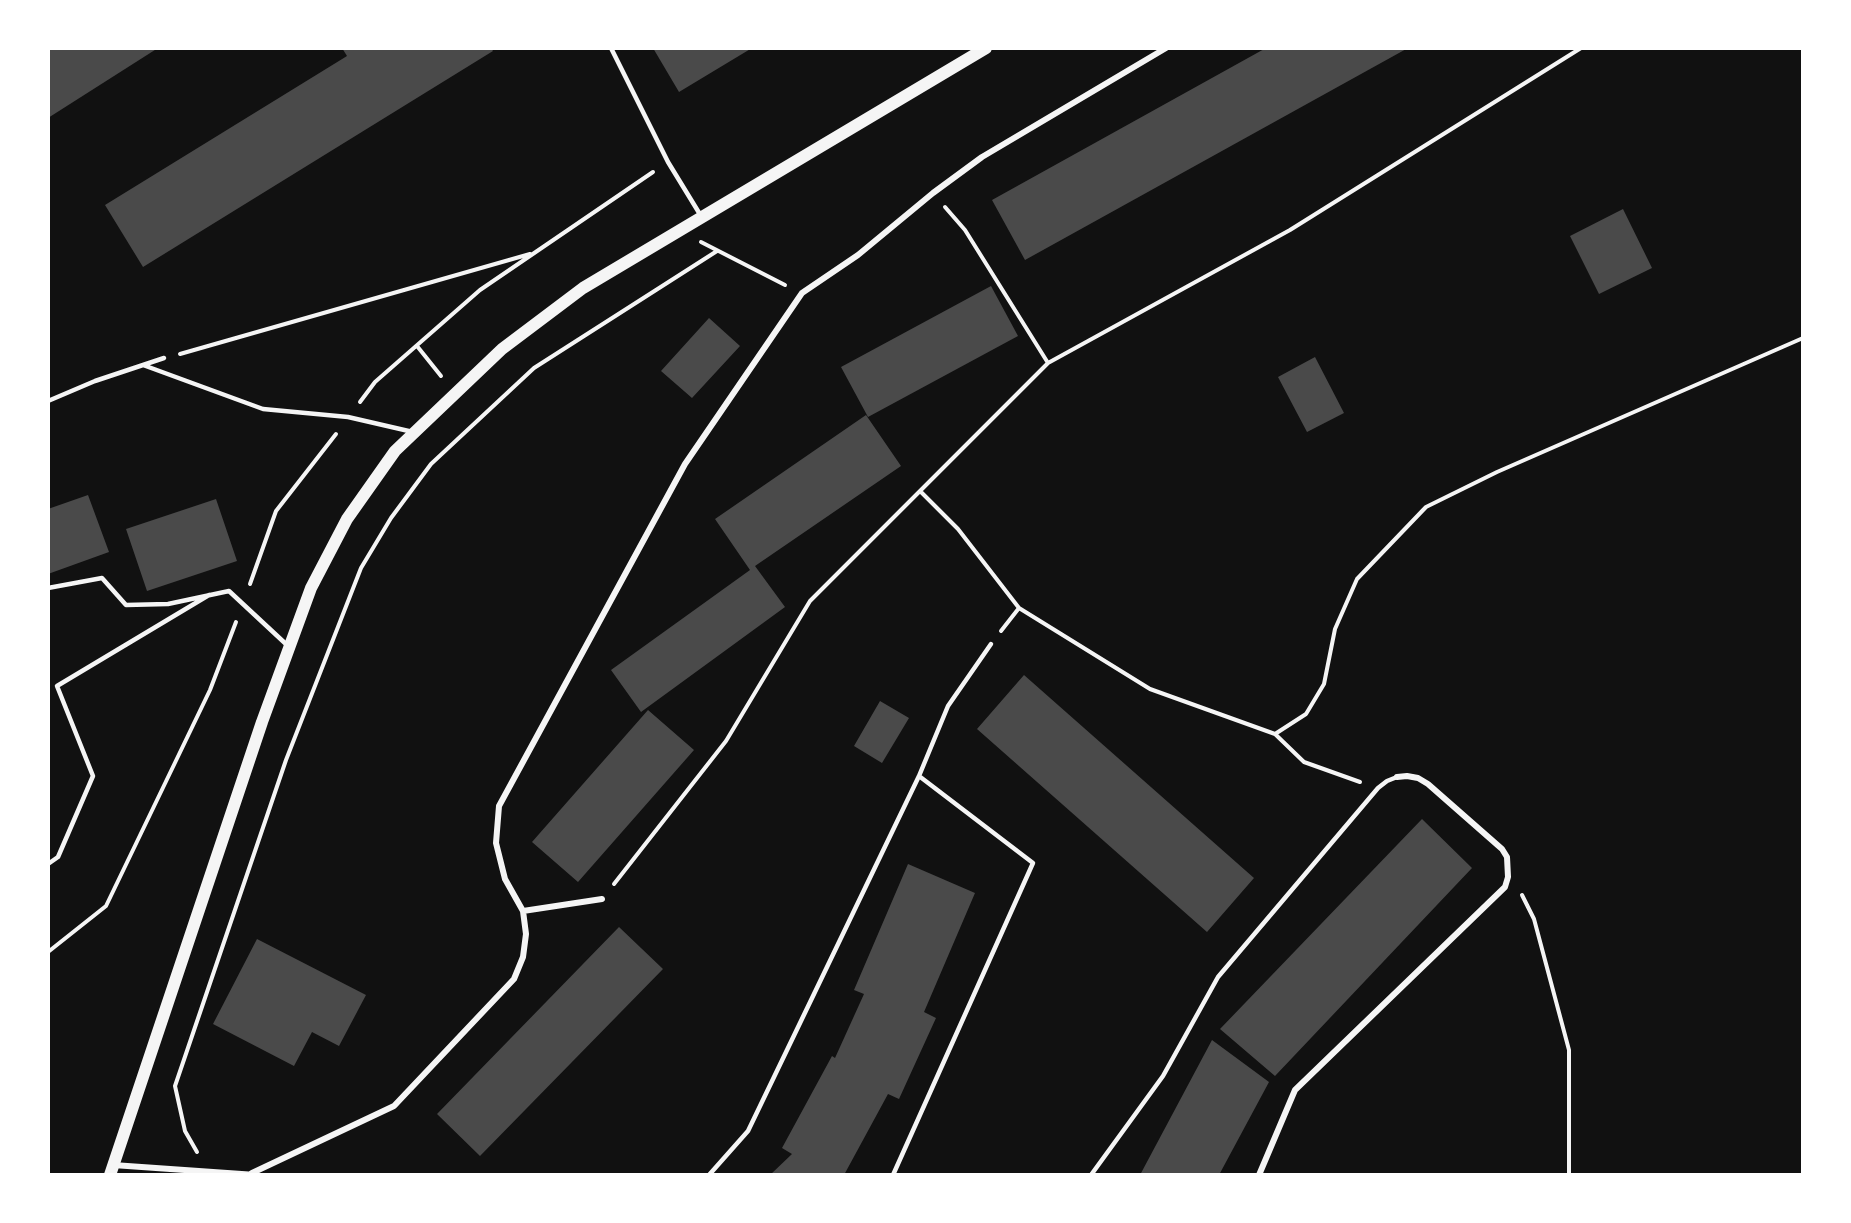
<!DOCTYPE html>
<style>
body{margin:0}
#map{position:relative;width:1851px;height:1223px;overflow:hidden;background:#111;font-family:Rubik,sans-serif}
canvas{display:block}
.frame{position:absolute;inset:0;border:50px solid #fff;pointer-events:none}
</style>
<div id="map">
<canvas width="1851" height="1223"></canvas>
<div class="frame"></div>
</div>
<script>
const ctx = document.querySelector('canvas').getContext('2d');
ctx.lineJoin = 'round';
function fillPath(path, color) { ctx.fillStyle = color; ctx.fill(path, 'evenodd'); }
const toPath = rows => new Path2D(rows.map(r => 'M' + r).join(''));
function trace(path, color, width, dash) { ctx.strokeStyle = color; ctx.lineWidth = width; ctx.lineCap = dash ? 'butt' : 'round'; ctx.setLineDash(dash || []); ctx.stroke(path); }
const building = toPath([
 [48,48,158,48,48,118],
 [342,48,491,48,493,51,143,267,105,205,347,56],
 [653,48,752,48,679,92],
 [1266,48,1408,48,1025,260,992,200],
 [1623,209,1652,268,1599,294,1570,236],
 [991,286,1018,336,868,417,841,367],
 [709,318,740,346,692,398,661,371],
 [1315,357,1344,413,1307,432,1278,377],
 [866,415,901,466,755,566,785,607,641,712,611,670,750,570,715,519],
 [88,495,109,552,48,574,48,509],
 [216,499,237,561,147,591,126,529],
 [1024,675,1254,878,1207,932,977,729],
 [880,701,909,718,882,763,854,746],
 [648,710,694,750,578,882,532,842],
 [1422,819,1472,868,1275,1076,1220,1029],
 [908,864,975,893,924,1012,936,1018,899,1099,888,1094,844,1175,770,1175,792,1154,782,1148,832,1056,835,1058,864,994,854,990],
 [619,927,663,969,480,1156,437,1114],
 [257,939,366,995,339,1046,312,1032,294,1066,213,1024],
 [1212,1040,1269,1082,1219,1175,1140,1175]
]);
const path = toPath([
 [945,207,965,230,1048,363],
 [701,242,785,285],
 [417,346,441,376],
 [180,354,530,254],
 [360,402,375,382,480,290,653,172],
 [920,491,958,529,1019,608,1150,689,1275,734,1304,762,1360,782],
 [250,584,276,511,336,434],
 [1001,631,1019,608],
 [1275,734,1306,714,1324,684,1335,629,1357,579,1426,507,1497,472,1803,338],
 [614,884,726,741,810,601,1048,363,1290,230,1581,48],
 [1522,895,1534,919,1569,1050,1569,1175],
 [48,952,106,906,210,690,236,622],
 [197,1152,185,1131,175,1086,286,760,361,568,391,518,431,464,534,368,717,251]
]);
const service = toPath([
 [611,48,668,162,701,216],
 [143,365,263,409,348,417,413,432],
 [48,401,95,381,164,358],
 [48,588,102,578,126,605,168,604,229,591,287,645],
 [48,864,58,857,93,776,57,686,209,595],
 [709,1175,748,1131,919,776,948,706,991,644],
 [893,1175,1033,863,919,776],
 [1091,1175,1163,1076,1218,977,1378,788,1387,781,1397,777]
]);
const minor = toPath([
 [523,911,602,899],
 [113,1165,256,1175],
 [252,1173,394,1106,514,979,523,957,526,934,523,911,505,879,496,843,499,806,685,464,802,293,858,255,933,193,982,157,1166,48],
 [1259,1175,1295,1090,1505,887,1508,877,1507,857,1502,849,1428,784,1418,778,1407,776,1397,777]
]);
const secondary = toPath([
 [110,1175,262,722,311,588,347,519,395,451,502,349,583,288,986,48]
]);
fillPath(building, '#4a4a4a');
trace(path, '#f5f5f5', 4);
trace(service, '#f5f5f5', 4.5);
trace(minor, '#f5f5f5', 6);
trace(secondary, '#f5f5f5', 12);
</script>
